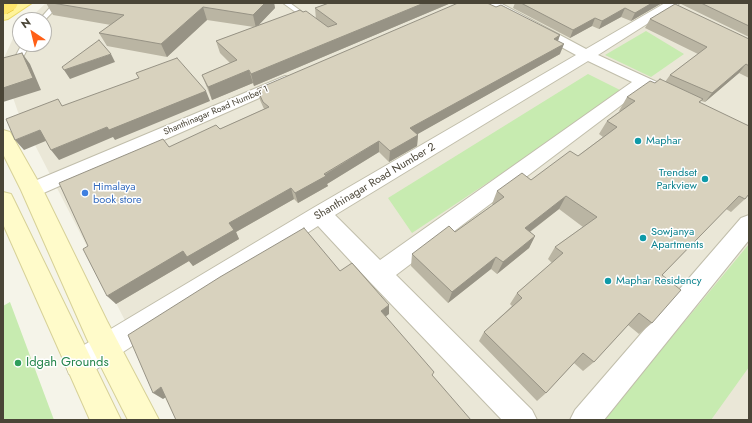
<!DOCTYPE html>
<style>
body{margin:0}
#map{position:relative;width:752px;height:423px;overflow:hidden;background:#f5f4e9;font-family:Jost,sans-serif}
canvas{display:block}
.frame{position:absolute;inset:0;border:4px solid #4a4537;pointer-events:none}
.north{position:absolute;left:12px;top:12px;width:40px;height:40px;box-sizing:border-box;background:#fff;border:1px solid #b7b5af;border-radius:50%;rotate:325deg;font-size:11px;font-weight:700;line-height:16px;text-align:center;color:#4a4537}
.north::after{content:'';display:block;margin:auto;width:14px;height:18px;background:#ff6017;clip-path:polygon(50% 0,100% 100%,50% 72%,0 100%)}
</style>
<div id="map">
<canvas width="752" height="423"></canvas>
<div class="frame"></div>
<div class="north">N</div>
</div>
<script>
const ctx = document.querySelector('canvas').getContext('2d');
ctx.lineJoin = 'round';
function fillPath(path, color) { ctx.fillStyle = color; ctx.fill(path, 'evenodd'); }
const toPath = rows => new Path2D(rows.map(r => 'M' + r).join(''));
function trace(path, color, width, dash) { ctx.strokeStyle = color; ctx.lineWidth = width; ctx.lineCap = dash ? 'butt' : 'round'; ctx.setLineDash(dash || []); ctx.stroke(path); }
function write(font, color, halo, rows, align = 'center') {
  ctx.font = font + ' Jost,sans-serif'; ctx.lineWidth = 3; ctx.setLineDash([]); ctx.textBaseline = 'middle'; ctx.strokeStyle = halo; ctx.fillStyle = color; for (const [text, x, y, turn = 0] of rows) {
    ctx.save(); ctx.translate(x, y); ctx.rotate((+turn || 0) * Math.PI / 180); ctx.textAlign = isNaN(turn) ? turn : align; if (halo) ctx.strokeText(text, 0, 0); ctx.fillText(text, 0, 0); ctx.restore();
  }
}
const residential = toPath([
 [46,3,749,3,749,420,176,420,18,112,3,69,3,60,17,30,20,27,20,44,44,44,44,20,28,20]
]);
const green = toPath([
 [646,31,684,54,651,77,605,55],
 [588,74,624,92,412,233,388,198],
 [749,244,749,367,711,420,603,420],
 [10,302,54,420,3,420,3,306]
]);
const lane = toPath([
 [54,3,61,3,44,21,39,20,54,3],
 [283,3,290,3,313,20,308,21,283,3],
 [22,44,30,44,22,59,16,59,15,57,22,44]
]);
const street = toPath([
 [484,3,500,3,586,49,665,3,680,3,598,55,659,83,661,86,659,89,653,91,644,88,396,275,532,410,537,420,502,420,370,282,318,226,89,374,79,378,69,374,65,364,69,354,313,208,576,55,486,6,484,3],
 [588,61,632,82,380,260,335,215,588,61],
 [285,76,291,78,293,81,291,84,39,195,32,198,25,195,22,190,25,185,285,76],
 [749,215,749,240,604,420,570,420,575,410,741,218,749,215]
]);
const secondary = toPath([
 [3,130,10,132,43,190,107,321,159,420,128,420,87,339,21,190,3,154,3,130],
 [3,192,11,194,14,200,121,420,90,420,3,224,3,192]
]);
const primary = toPath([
 [15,3,32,3,8,19,3,20,3,10,15,3]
]);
const highwayBridge = toPath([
 [3,7,10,3]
]);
const wall = toPath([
 [46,3,274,3,275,8,258,25,303,12,316,19,315,8,329,3,451,3,254,86,253,83,212,100,202,75,230,63,220,53,216,41,254,27,207,20,167,57,107,46,99,33,111,25,53,15],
 [515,3,662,3,631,21,621,17,599,29,592,26,570,38,513,8],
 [681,3,749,3,749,37,681,4],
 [496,7,560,35,558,41,560,54,417,134,418,135,417,146,389,162,379,152,327,184,328,186,298,203,294,199,236,232,239,239,193,266,189,261,116,304,88,246,169,147,220,129,264,109,260,100,257,89],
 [650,19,749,39,749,78,739,73,705,102,701,101,700,102,745,199,731,212,726,209,662,275,652,323,639,334,628,325,594,362,583,371,574,363,546,393,537,401,479,341,484,332,512,306,510,304,517,293,552,263,548,259,555,247,583,227,559,209,530,232,535,236,529,248,497,274,491,269,448,303,411,266,412,254,455,232,493,205,492,204,497,191,531,180,578,156,603,137,599,134,607,121,620,111,619,111,627,97,655,83,665,82,670,75,698,54,645,28]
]);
const shadedWall = toPath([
 [265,3,274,3,275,8,256,28,253,15],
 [424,3,451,3,254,86,251,74],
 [652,3,662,3,631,21,635,13],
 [203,7,207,20,167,57,161,44],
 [625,8,621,17,599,29,602,21],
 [595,18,592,26,570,38,573,30],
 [560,35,556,46,554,39],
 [564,44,560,54,409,139,410,128],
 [22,53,30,64,41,90,3,102,3,88],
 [111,54,115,62,70,79,64,70],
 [746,64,739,73,705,102,712,93],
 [249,70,253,83,212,100,208,87],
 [206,91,210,101,115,140,113,137,59,160,51,150,107,127],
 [40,130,48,140,24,150,15,140],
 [418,135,417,146,389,162,390,151],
 [379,141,379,152,327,184,328,186,298,203,295,193],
 [291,188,294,199,236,232,239,239,193,266,189,261,116,304,107,296,229,223],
 [566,196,559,209,519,240,525,228],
 [535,236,529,248,497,274,503,262],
 [496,257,491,269,448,303,452,292],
 [389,305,389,314,381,320,381,311],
 [161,387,171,394,163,399,153,393]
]);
const building = toPath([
 [52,3,265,3,253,15,203,7,161,44,99,33,124,15,52,3],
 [329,3,424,3,251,74,249,70,208,87,202,75,237,60,216,41,300,10,303,12,306,11,328,27,337,24,315,8,329,3],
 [458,3,487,3,496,7,501,5,560,35,554,39,564,44,410,128,418,135,390,151,379,141,324,174,326,176,295,193,291,188,229,223,234,230,187,257,183,251,107,296,83,249,88,246,59,183,163,139,169,147,216,125,220,129,269,107,263,102,257,89,458,3],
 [521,3,652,3,635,13,625,8,602,21,595,18,573,30,521,3],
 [701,3,749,3,749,26,701,3],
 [675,4,749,39,749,66,746,64,712,93,670,75,707,47,650,19,675,4],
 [99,40,111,54,64,70,62,67,99,40],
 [22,53,33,78,3,88,3,58,22,53],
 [177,58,206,91,109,130,107,127,51,150,40,130,15,140,6,119,58,99,62,106,139,78,136,73,177,58],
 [660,79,703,99,699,102,749,126,749,194,745,199,739,196,662,275,681,290,652,323,639,313,594,362,583,353,546,393,484,332,522,298,517,293,563,253,555,247,597,217,566,196,525,228,535,236,503,262,496,257,452,292,412,254,449,226,455,232,504,197,497,191,522,173,531,180,570,151,578,156,617,127,607,121,635,101,627,97,650,81,655,83,660,79],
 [304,228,340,271,352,263,389,305,381,311,434,372,432,375,471,420,176,420,161,387,153,393,128,335,220,277,304,228]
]);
const markers = [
 [638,141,4,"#0f9aa8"],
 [705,179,4,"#0f9aa8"],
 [85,193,4,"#3f7fe0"],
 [643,238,4,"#0f9aa8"],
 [608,281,4,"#0f9aa8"],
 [18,363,4,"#2e9e5b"]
];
const farStreetnames = [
 ["Shanthinagar Road Number 1",216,111,-23]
];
const cultureNames = [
 ["Maphar",646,141],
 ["Trendset",697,173,"right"],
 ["Parkview",697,186,"right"],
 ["Sowjanya",651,232],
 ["Apartments",651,245],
 ["Maphar Residency",616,281]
];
const streetNames = [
 ["Shanthinagar Road Number 2",375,182,-31]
];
const shopNames = [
 ["Himalaya",93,187],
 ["book store",93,200]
];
const nearLeisurenames = [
 ["Idgah Grounds",26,363]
];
fillPath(residential, '#eae7d7');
fillPath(green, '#c7ebb0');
trace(lane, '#c1beab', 2);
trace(street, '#c1beab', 2);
trace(secondary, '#d7d197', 2);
trace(primary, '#ead863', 2);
fillPath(lane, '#fff');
fillPath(street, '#fff');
fillPath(secondary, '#fffbca');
fillPath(primary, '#fff399');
trace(highwayBridge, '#e5c133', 16, []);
trace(highwayBridge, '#ffe66b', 15);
fillPath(wall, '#bab5a3');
fillPath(shadedWall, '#979385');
fillPath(building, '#d8d2be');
trace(building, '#979385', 1);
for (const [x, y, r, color] of markers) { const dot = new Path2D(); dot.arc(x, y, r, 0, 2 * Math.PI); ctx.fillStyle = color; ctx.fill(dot); trace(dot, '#fff', 1.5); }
write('9px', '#4a4537', '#fff', farStreetnames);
write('11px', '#0d838f', '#fff', cultureNames, 'left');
write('11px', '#4a4537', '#fff', streetNames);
write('11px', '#366cbe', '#fff', shopNames, 'left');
write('13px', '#27864d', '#fff', nearLeisurenames, 'left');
</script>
